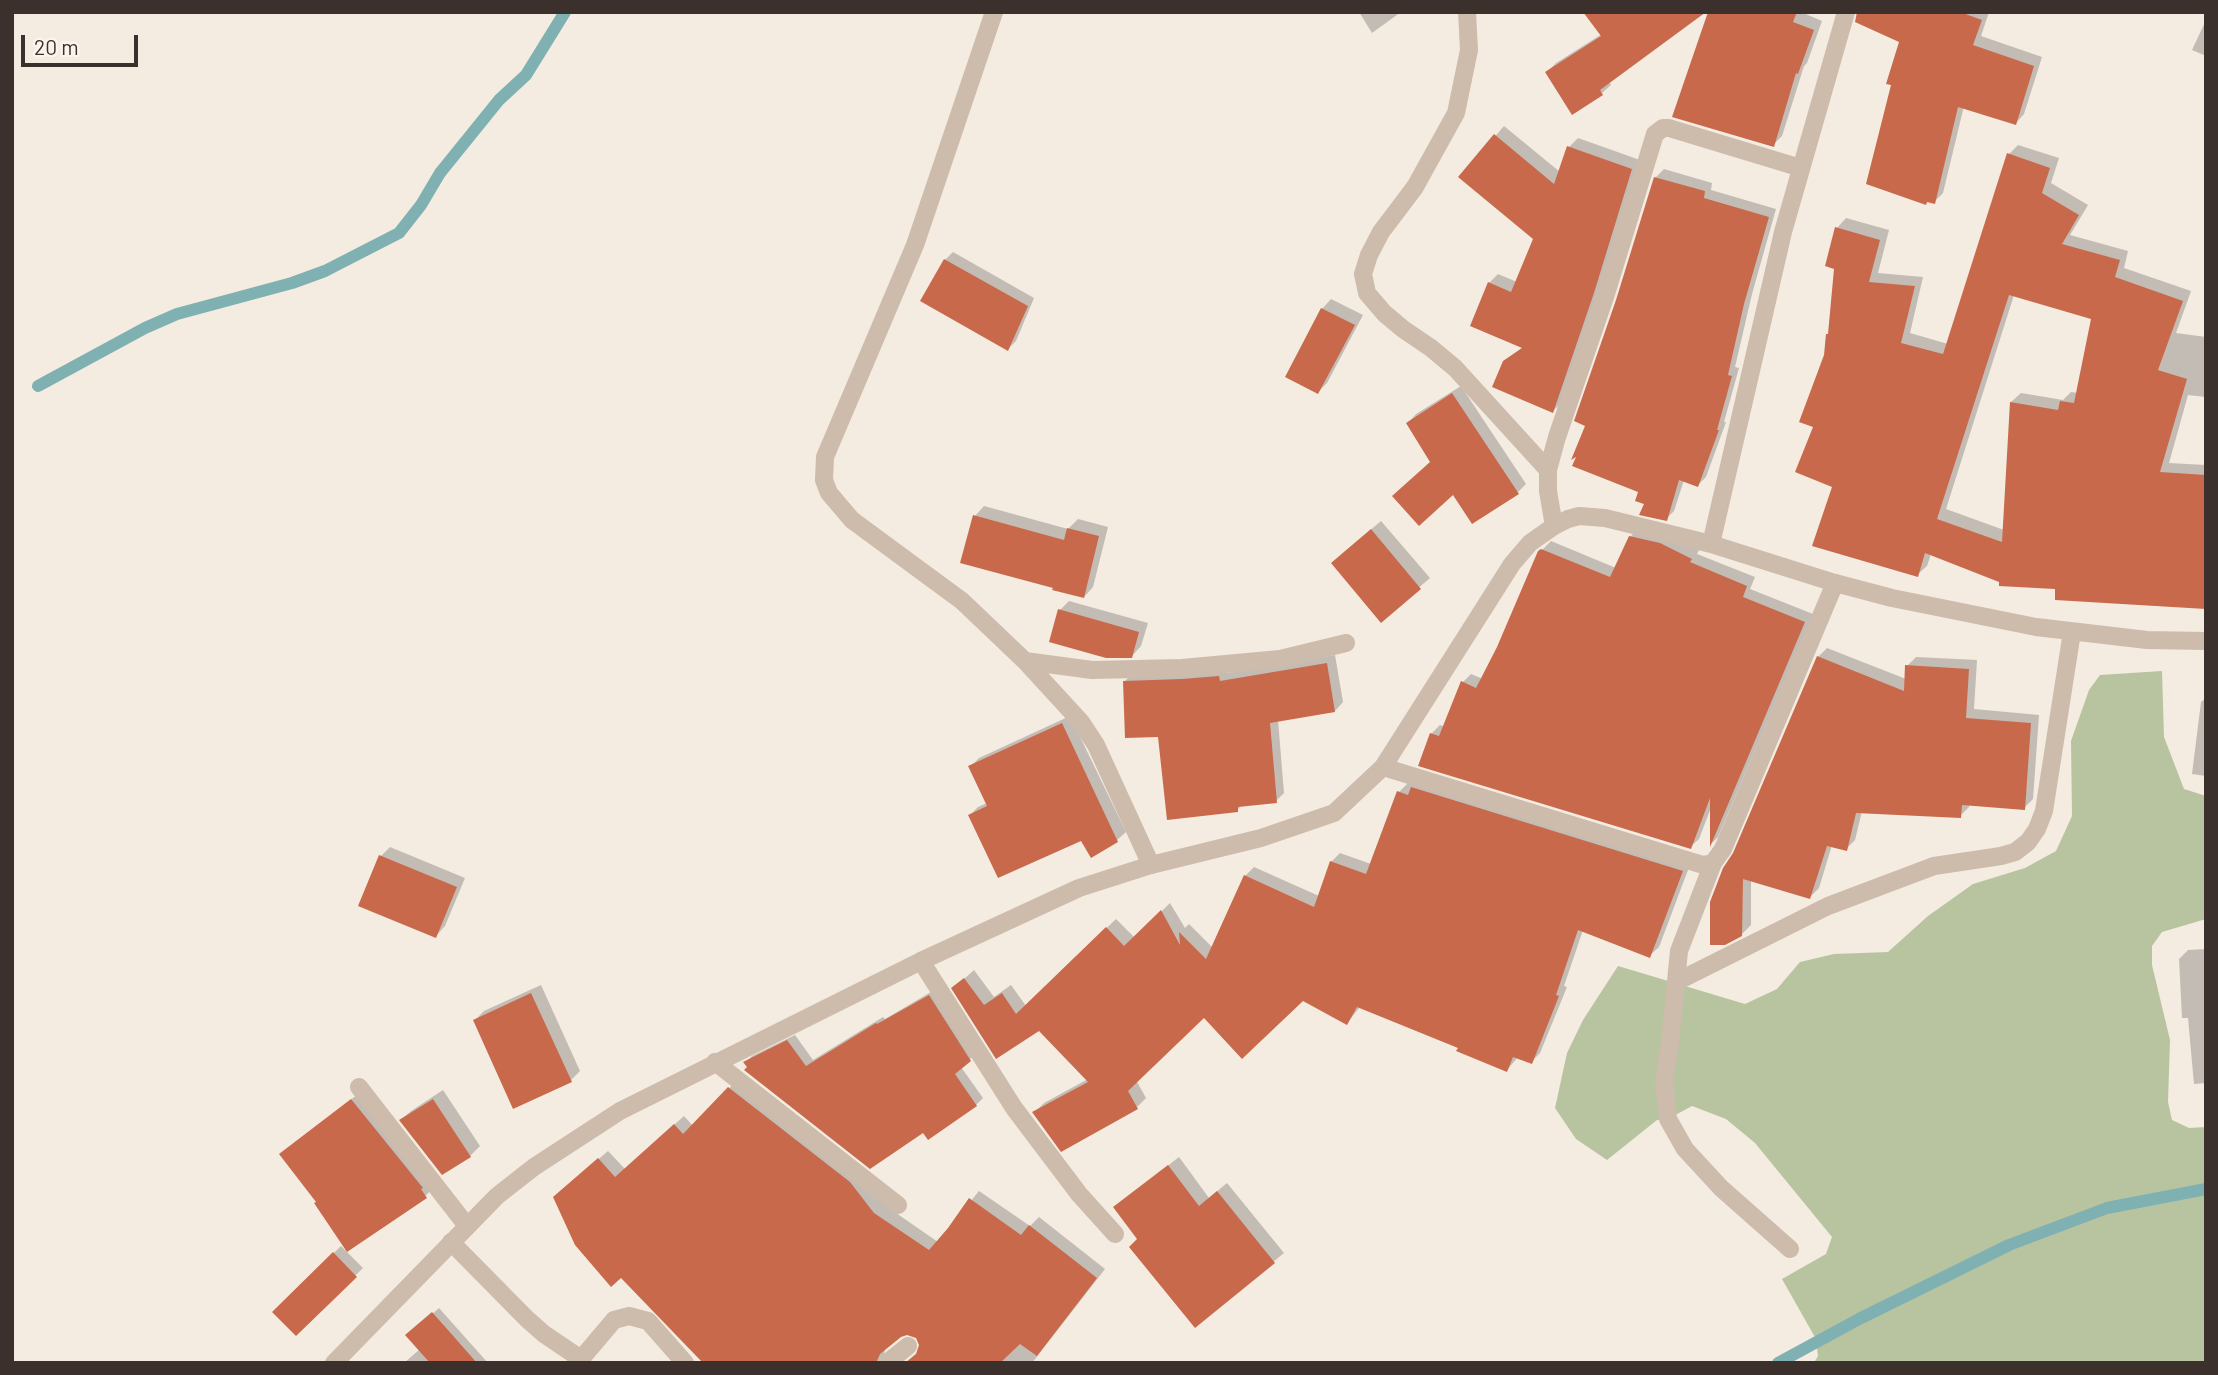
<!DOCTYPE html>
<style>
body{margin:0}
#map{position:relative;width:2218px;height:1375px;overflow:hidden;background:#f4ebe1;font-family:Barlow,sans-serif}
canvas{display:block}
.frame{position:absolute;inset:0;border:14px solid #3b302b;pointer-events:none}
.scale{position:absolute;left:21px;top:35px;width:117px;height:32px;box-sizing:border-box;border:4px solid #3b302b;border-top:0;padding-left:9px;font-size:21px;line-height:24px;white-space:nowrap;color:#3b302b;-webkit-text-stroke:5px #fbf5ee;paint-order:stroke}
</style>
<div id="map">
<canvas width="2218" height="1375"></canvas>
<div class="frame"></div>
<div class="scale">20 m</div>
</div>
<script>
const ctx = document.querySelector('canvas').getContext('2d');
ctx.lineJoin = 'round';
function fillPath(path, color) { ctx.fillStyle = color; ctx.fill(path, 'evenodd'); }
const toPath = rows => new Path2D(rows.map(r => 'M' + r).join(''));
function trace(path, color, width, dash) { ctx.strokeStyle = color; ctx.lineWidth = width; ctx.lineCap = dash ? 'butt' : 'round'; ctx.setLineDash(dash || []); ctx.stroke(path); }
const green = toPath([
 [2162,671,2164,737,2184,789,2206,796,2206,919,2162,932,2152,946,2152,965,2170,1040,2168,1102,2172,1120,2189,1128,2206,1127,2206,1363,1814,1363,1818,1356,1816,1339,1782,1279,1826,1254,1832,1237,1755,1143,1726,1119,1692,1106,1668,1119,1657,1120,1607,1160,1576,1139,1555,1108,1567,1053,1583,1020,1618,966,1745,1004,1777,989,1800,962,1834,954,1888,952,1928,916,1973,884,2025,868,2056,851,2072,816,2071,741,2089,690,2100,675]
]);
const shadow = toPath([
 [1359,12,1401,12,1372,33],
 [1703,12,1609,81,1611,85,1602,93,1547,72,1556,63,1602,34],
 [1710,12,1801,12,1822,21,1807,63,1804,66,1782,136,1773,145],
 [1891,12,1989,12,1981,36,2042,57,2024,114,2016,123,1964,106,1943,193,1934,202,1929,201,1926,203,1901,41],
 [2206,20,2206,56,2192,50],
 [1504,126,1560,172,1569,147,1578,138,1640,160,1562,402,1553,411,1504,362,1523,347,1489,283,1498,274,1517,282,1535,239,1461,176],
 [2018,145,2059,158,2051,183,2088,205,2070,235,2128,251,2124,268,2191,291,2176,333,2206,337,2206,397,2188,395,2169,463,2206,465,2206,608,2001,580,1931,554,1927,566,1917,575,1835,486,1816,426,1830,332,1837,228,1846,218,1889,230,1878,273,1923,277,1910,333,1948,344,2009,154],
 [2014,295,2093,318,2078,393,2071,392,2063,400,2021,393,2011,402,2004,530,1946,509],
 [1664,169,1712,183,1711,190,1776,209,1752,294,1735,367,1739,368,1724,422,1726,422,1706,477,1698,485,1684,480,1674,511,1666,519,1646,502,1640,491,1587,425,1618,301,1655,178],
 [953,252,1034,298,1016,341,1008,349,945,260],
 [1331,299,1363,315,1327,383,1318,392,1322,309],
 [1461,386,1526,484,1518,492,1432,462,1408,423,1416,414],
 [984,506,1068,529,1078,519,1108,527,1093,587,1084,597,1055,586,975,516],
 [1381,521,1430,578,1381,620,1342,554],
 [1639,528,1699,550,1697,554,1755,577,1750,589,1813,614,1718,837,1712,843,1712,805,1699,839,1690,847,1431,734,1440,725,1445,727,1463,682,1471,674,1483,679,1499,648,1538,554,1551,541,1616,568,1630,537],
 [1069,601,1148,623,1141,646,1132,656,1060,610],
 [1827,648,1906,679,1907,666,1916,657,1977,660,1974,709,2039,715,2033,799,2024,808,1970,804,1969,807,1960,816,1862,811,1855,840,1846,849,1832,845,1819,888,1810,897,1751,879,1751,925,1741,935,1735,854,1818,657],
 [1335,655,1343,702,1335,711,1278,720,1284,793,1276,801,1242,805,1237,810,1159,735,1125,681,1133,673,1227,668,1227,673],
 [2206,698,2206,776,2192,774,2201,702],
 [1070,716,1126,832,1117,840,1092,855,1082,839,970,815,978,807,987,803,970,767,979,758],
 [1408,783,1691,862,1659,947,1649,956,1583,930,1564,986,1567,987,1540,1053,1531,1062,1518,1057,1507,1070,1460,1047,1360,1007,1347,1023,1303,999,1204,1016,1136,1080,1146,1098,1137,1107,1062,1149,1035,1112,1044,1103,1088,1079,1040,1029,997,1057,954,988,974,970,994,997,1011,985,1026,1006,1116,919,1135,938,1170,903,1185,928,1189,924,1213,948,1245,876,1254,867,1319,896,1331,862,1340,853,1371,864,1399,792],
 [390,847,465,878,445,926,436,936,381,856],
 [2206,949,2206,1083,2194,1084,2188,1018,2182,1018,2179,959,2188,950],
 [541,985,580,1071,571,1080,475,1020,484,1011],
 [936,989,977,1053,961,1067,983,1098,976,1105,924,1131,749,1067,746,1062,752,1056,795,1035,813,1060,883,1017,885,1019],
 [738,1079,883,1204,938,1242,979,1191,1030,1226,1039,1217,1105,1269,1032,1363,906,1363,920,1350,918,1337,907,1333,901,1335,885,1349,884,1356,890,1363,705,1363,564,1189,608,1151,625,1169,684,1116,693,1126],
 [443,1090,480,1146,470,1156,443,1173,401,1120,411,1111],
 [362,1091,435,1187,425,1196,318,1202,281,1154],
 [1179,1157,1209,1198,1227,1183,1284,1253,1196,1326,1139,1239,1115,1207],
 [341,1246,363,1268,296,1334,274,1312],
 [439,1308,488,1363,404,1363,420,1349,414,1330]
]);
const stream = toPath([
 [38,386,145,328,177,314,292,283,325,271,399,233,421,205,440,173,499,100,526,75,565,12],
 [1778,1363,1859,1319,2009,1245,2107,1208,2206,1189]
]);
const building = toPath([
 [1583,12,1706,12,1600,90,1603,95,1572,115,1545,72,1601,36],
 [1708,12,1797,12,1793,22,1814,30,1798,74,1796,73,1774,147,1672,117],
 [1857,12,1960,12,1982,20,1973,45,2034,66,2016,125,1958,107,1935,204,1927,202,1926,205,1866,184,1891,85,1886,84,1899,42,1855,22],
 [1494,134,1554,184,1567,146,1632,169,1594,293,1553,413,1492,387,1503,361,1522,348,1470,326,1488,282,1511,292,1533,239,1458,177],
 [2007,153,2050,168,2042,193,2079,215,2062,244,2120,260,2115,277,2183,301,2158,370,2187,379,2160,472,2206,475,2206,609,2055,600,2055,589,1999,586,1999,582,1925,553,1918,577,1812,546,1832,487,1795,472,1813,427,1799,422,1824,355,1826,334,1828,334,1834,269,1825,266,1835,227,1880,240,1869,282,1915,286,1901,343,1943,354],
 [2009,295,2091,319,2074,403,2060,401,2058,410,2010,402,2002,542,1937,519],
 [1654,177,1705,191,1704,198,1769,217,1744,304,1728,375,1732,376,1717,430,1719,430,1698,487,1679,480,1667,521,1639,515,1644,504,1635,501,1638,492,1572,466,1576,457,1571,460,1585,426,1574,421,1616,300],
 [944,259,1028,306,1008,351,920,301],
 [1321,308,1355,325,1318,394,1285,377],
 [1452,393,1519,494,1472,524,1453,495,1419,526,1392,496,1430,462,1406,423],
 [973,515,1064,540,1067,528,1099,536,1084,598,1052,590,1053,588,960,563],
 [1371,529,1421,589,1381,623,1331,563],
 [1629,536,1660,543,1692,559,1690,562,1747,586,1743,597,1805,622,1710,847,1710,798,1691,849,1418,766,1430,733,1439,736,1461,681,1476,688,1497,647,1538,551,1541,549,1610,577],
 [1058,609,1139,632,1132,658,1106,658,1049,642],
 [1817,656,1904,691,1905,665,1969,669,1966,718,2031,723,2025,810,1962,805,1961,818,1856,813,1847,851,1827,846,1810,899,1743,879,1742,936,1725,945,1710,945,1710,902,1723,868,1733,853],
 [1327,663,1335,712,1270,723,1277,803,1238,807,1238,812,1167,820,1158,737,1125,738,1123,681,1182,679,1219,676,1220,681],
 [1062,723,1118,842,1091,858,1081,841,998,878,968,815,987,806,968,766],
 [1411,787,1683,871,1650,958,1578,930,1556,995,1559,996,1532,1064,1513,1057,1507,1072,1456,1051,1458,1048,1357,1007,1347,1025,1303,1001,1242,1059,1204,1018,1128,1091,1138,1109,1061,1152,1032,1112,1088,1082,1039,1031,996,1059,951,988,964,978,984,1005,1002,993,1016,1014,1106,927,1124,946,1161,910,1180,945,1179,932,1206,959,1244,875,1314,907,1330,861,1366,874,1397,791,1408,795],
 [379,855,457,887,436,938,358,906],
 [531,993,572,1082,513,1109,473,1020],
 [929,995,971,1061,955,1074,977,1106,928,1140,923,1133,870,1169,744,1070,747,1067,743,1062,787,1040,806,1066,876,1023,877,1024],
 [728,1087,850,1182,874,1213,929,1250,948,1228,969,1198,1021,1235,1029,1225,1097,1278,1037,1356,1020,1344,1000,1363,905,1363,916,1354,919,1345,916,1338,907,1335,901,1337,880,1354,876,1363,703,1363,621,1278,611,1287,575,1245,553,1197,598,1158,615,1177,674,1124,683,1134],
 [351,1099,423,1188,421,1189,427,1198,347,1252,314,1203,316,1202,279,1154],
 [433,1099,471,1157,442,1175,399,1120],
 [1168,1165,1199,1206,1217,1191,1275,1263,1195,1328,1129,1247,1137,1239,1113,1207],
 [333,1252,357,1277,296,1336,272,1312],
 [432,1312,455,1338,477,1363,430,1363,405,1335]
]);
const service = toPath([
 [715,1062,898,1205]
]);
const minor = toPath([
 [994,12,915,245,825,457,824,480,829,493,852,520,962,601,1025,661,1081,722,1096,745,1151,865],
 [1467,12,1469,50,1456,113,1415,187,1381,232,1369,255,1363,274,1367,293,1384,313,1403,329,1431,348,1455,368,1548,470],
 [1554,526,1548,491,1548,470,1557,437,1605,297,1655,134,1663,128,1669,128,1801,168],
 [1025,661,1092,670,1182,668,1280,659,1346,643],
 [1383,767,1703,865,1713,863,1723,849,1835,583],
 [1713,863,1679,951,1670,1043,1664,1080,1668,1119,1685,1149,1721,1188,1790,1249],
 [921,961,1014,1108,1079,1194,1115,1234],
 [1676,982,1828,906,1934,866,2001,856,2015,852,2028,842,2037,829,2044,811,2072,632],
 [359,1087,467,1226],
 [451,1242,527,1319,544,1334,581,1359,614,1320,629,1316,648,1321,685,1363],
 [887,1363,908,1346]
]);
const tertiary = toPath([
 [1711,544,1835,583,1892,598,2036,627,2147,640,2206,641],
 [334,1363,497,1196,534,1167,620,1111,921,961,1079,888,1151,865,1261,838,1334,813,1383,767,1512,564,1530,543,1554,526,1568,519,1579,516,1605,518,1711,544,1783,232,1846,12]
]);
fillPath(green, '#b8c4a0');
fillPath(shadow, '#0003');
trace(stream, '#7fb0b2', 12);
fillPath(building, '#c8694b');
trace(service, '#cdbbac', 18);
trace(minor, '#cdbbac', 18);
trace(tertiary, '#cdbbac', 18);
</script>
